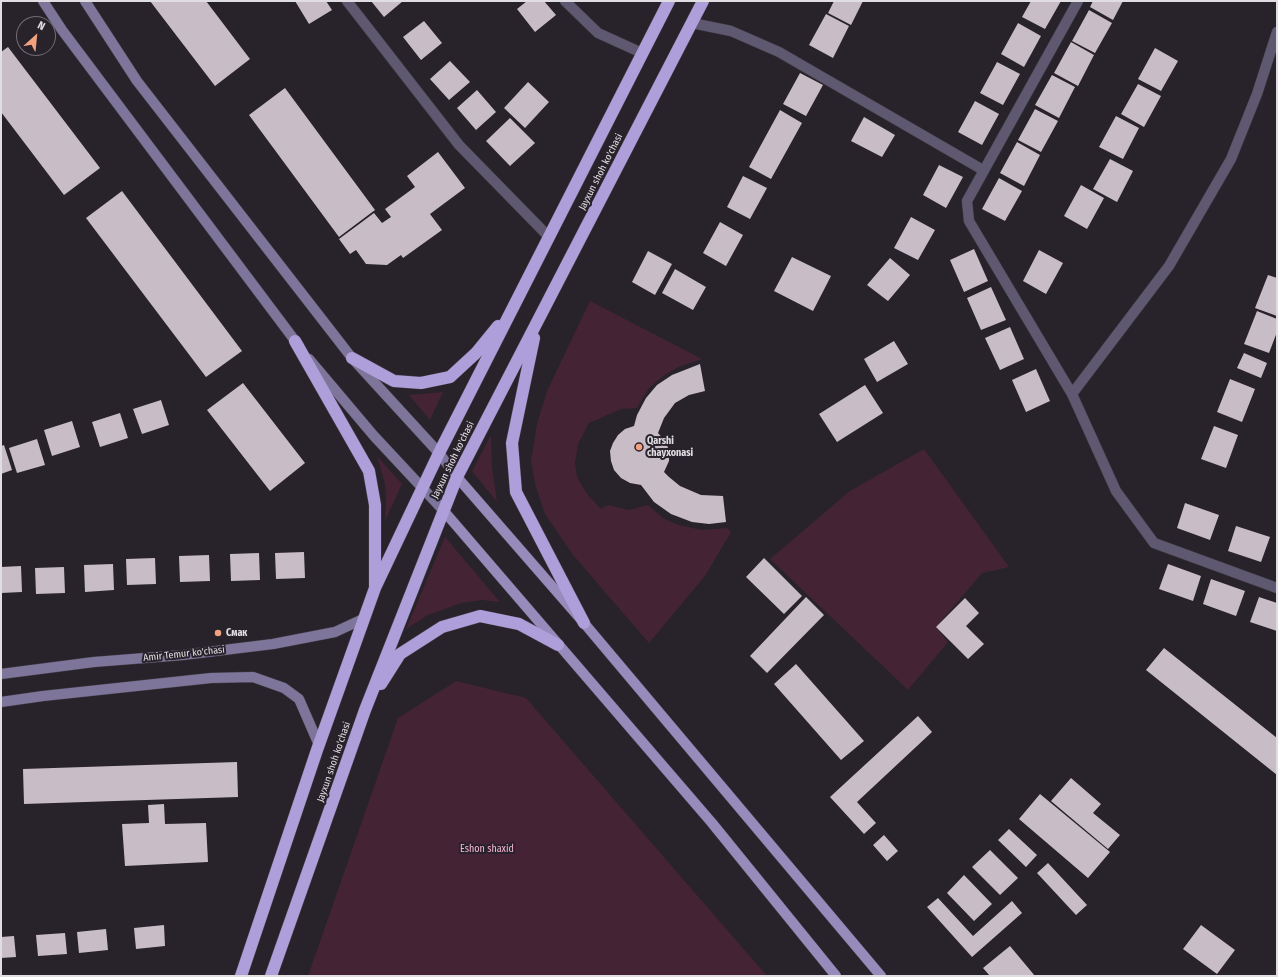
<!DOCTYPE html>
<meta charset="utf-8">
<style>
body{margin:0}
#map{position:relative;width:1278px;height:977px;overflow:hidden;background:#28222b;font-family:"Fira Sans Condensed",sans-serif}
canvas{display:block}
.frame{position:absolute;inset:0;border:2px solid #e1dee3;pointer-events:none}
.north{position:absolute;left:16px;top:16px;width:40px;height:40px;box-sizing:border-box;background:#28222b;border:1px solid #726d75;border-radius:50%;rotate:27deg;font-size:11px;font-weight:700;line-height:16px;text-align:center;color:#e1dee3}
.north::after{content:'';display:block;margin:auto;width:14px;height:18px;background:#f1a17d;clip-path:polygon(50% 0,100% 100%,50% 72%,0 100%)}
</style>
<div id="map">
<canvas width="1278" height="977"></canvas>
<div class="frame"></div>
<div class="north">N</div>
</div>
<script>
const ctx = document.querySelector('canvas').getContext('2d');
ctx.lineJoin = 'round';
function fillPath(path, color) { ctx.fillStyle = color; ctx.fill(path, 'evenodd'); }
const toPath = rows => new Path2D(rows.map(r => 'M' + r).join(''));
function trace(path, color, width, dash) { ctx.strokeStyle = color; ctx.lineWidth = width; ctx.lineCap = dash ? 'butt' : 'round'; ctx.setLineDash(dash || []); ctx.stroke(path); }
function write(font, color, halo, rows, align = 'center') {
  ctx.font = font + ' "Fira Sans Condensed",sans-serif'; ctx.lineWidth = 4; ctx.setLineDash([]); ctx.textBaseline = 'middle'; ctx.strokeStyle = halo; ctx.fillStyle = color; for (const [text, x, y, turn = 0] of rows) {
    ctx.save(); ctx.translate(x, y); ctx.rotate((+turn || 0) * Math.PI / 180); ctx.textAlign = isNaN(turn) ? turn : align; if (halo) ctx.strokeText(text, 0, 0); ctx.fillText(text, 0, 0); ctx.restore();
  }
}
const green = toPath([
 [590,301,702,359,678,367,662,377,649,388,637,408,621,409,589,423,578,444,575,463,577,477,587,494,601,509,608,505,629,510,648,505,663,518,678,525,702,530,727,528,731,532,705,576,649,643,573,555,545,514,535,484,531,461,537,424,547,391],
 [443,392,430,420,409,395],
 [491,435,492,467,497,502,472,471],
 [924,449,1009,567,982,573,936,627,948,642,908,690,770,559,850,491],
 [377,456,402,484,385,521,386,500,385,484],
 [445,537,500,602,482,600,461,603,428,615,406,629],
 [456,681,526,698,767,976,308,976,398,718]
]);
const building = toPath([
 [150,1,206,1,250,59,215,86],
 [295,1,326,1,332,10,309,24],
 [371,1,403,1,384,17],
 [527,1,544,1,556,15,535,32,517,9],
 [834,1,863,1,851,25,828,13],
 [1031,1,1061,1,1045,29,1022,17],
 [1093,1,1123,1,1113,20,1090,7],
 [1089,10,1112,23,1095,53,1072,41],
 [826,14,849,26,833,58,809,45],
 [424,21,442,43,421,60,403,37],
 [1018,23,1041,36,1024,67,1001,54],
 [1071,42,1094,55,1078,86,1054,73],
 [8,47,100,168,64,195,1,112,1,52],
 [1155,48,1178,61,1161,91,1138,79],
 [450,61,470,82,449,100,430,79],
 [997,62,1020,74,1003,105,980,93],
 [800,73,823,85,806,116,783,104],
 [1052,75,1075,87,1059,118,1035,105],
 [528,82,549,102,525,128,504,108],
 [1138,84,1161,96,1144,127,1121,114],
 [285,88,375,210,339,237,249,115],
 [477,90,496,112,476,130,457,108],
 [975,101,999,114,982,145,958,132],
 [1035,109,1058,121,1041,152,1018,140],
 [780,110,802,123,771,179,749,167],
 [1116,116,1139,128,1123,159,1099,147],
 [864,117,895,135,882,157,851,141],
 [510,118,535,143,510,166,486,141],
 [1017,142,1040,155,1024,186,1000,173],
 [438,152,465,188,430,214,442,230,403,258,401,255,387,265,366,264,356,250,350,254,339,239,374,213,382,223,391,217,385,209,415,187,407,176],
 [1110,159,1133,171,1117,202,1093,189],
 [939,165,963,177,946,208,923,195],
 [743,176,767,188,750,219,727,207],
 [999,178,1022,191,1005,221,982,209],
 [1081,185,1104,198,1087,229,1064,216],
 [122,191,242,351,206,377,86,218],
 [911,217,935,230,918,260,894,248],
 [720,222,743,235,726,266,703,253],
 [974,249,988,281,964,292,950,260],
 [1039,250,1063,263,1046,294,1023,281],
 [648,251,672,264,655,295,632,282],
 [792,257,831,276,813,311,774,291],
 [890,258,910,275,888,301,867,285],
 [675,269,706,287,693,310,662,293],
 [1268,275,1277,278,1277,316,1255,308],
 [991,287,1006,320,981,330,967,298],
 [1257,311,1277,319,1277,332,1269,353,1244,344],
 [1010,327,1024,359,1000,370,985,338],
 [894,341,908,364,877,382,864,359],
 [1244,353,1267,363,1261,378,1237,368],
 [700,364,705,391,689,395,675,403,664,418,658,433,666,442,669,451,669,461,664,472,669,477,680,486,701,495,723,496,726,522,709,524,692,522,671,514,654,502,641,485,630,483,621,478,614,470,611,461,610,451,613,443,618,435,625,429,634,426,637,415,646,398,657,385,672,375],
 [1036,369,1050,401,1026,412,1012,380],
 [1230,379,1255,389,1242,422,1217,412],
 [243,383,305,463,270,491,207,410],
 [865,385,883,413,837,442,819,414],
 [161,400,169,425,142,434,133,409],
 [120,413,128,438,100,447,92,422],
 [72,421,80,447,52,456,44,430],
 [1214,426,1238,435,1226,468,1201,459],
 [37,439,45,465,17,473,9,448],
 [4,445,12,470,1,474,1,446],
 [1185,503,1219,515,1210,540,1177,528],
 [1236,526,1270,537,1261,562,1228,551],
 [304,552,305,578,276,579,275,553],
 [259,553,260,580,231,581,230,554],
 [209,555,210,581,180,582,179,556],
 [155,558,156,584,127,585,126,559],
 [764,558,802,596,784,614,746,577],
 [113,564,114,590,85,592,84,565],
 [1168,564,1201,576,1193,601,1159,589],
 [21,566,22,592,1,593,1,567],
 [64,567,65,593,36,594,35,568],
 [1211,579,1245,591,1236,616,1203,604],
 [806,597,824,615,767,673,750,656],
 [1259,597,1277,603,1277,631,1250,622],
 [965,598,979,613,966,626,984,644,968,659,936,627],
 [1164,648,1277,738,1277,775,1146,670],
 [796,664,864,741,841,760,774,684],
 [918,716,932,732,857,802,876,823,864,834,830,797],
 [237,762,238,797,24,804,23,769],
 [1071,778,1101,804,1093,813,1120,835,1108,849,1051,801],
 [1040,794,1110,852,1088,878,1019,819],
 [164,804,165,824,206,823,208,862,125,866,122,824,149,823,148,805],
 [1009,829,1037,855,1026,867,998,840],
 [884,835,898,851,887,861,873,845],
 [990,850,1018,878,1000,895,972,867],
 [1048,863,1087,905,1076,915,1037,873],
 [964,875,992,904,974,921,947,893],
 [938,898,973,936,1012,901,1022,913,972,957,927,907],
 [164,925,165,946,136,949,134,928],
 [1201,925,1235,950,1217,974,1183,949],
 [106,929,108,950,79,953,77,932],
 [65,933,67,954,38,956,36,935],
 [14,936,16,957,1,958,1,937],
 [1010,946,1035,976,990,976,983,968]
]);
const street = toPath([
 [347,1,459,145,549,237],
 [565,1,598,33,642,53],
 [1078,1,967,201,969,221,1072,394,1116,491,1154,543,1277,588],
 [692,23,731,31,779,52,983,170],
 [1072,394,1169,266,1231,159,1257,94,1277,32]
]);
const secondary = toPath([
 [43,1,62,30,299,346],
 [85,1,137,81,352,358,439,453,457,477],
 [309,359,374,436,443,510],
 [1,674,94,662,183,655,273,644,335,632,363,619],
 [1,702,43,696,211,678,253,677,284,688,299,699,319,745]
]);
const primary = toPath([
 [457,477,584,623,881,976],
 [443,510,712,823,836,976]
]);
const highway = toPath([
 [534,338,512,443,516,492,584,623],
 [295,341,369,471,375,505,375,586],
 [352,358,394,381,421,383,450,377,476,353,498,326],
 [381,684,400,654,442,627,480,616,519,624,558,645],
 [241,976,317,750,375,588,439,453,669,1],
 [271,976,365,710,457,477,703,1]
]);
const markers = [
 [639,447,4,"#f1a17d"],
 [218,633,4,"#f1a17d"]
];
const streetNames = [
 ["Jayxun shoh ko'chasi",601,172,-63],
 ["Jayxun shoh ko'chasi",453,460,-64],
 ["Amir Temur ko'chasi",184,654,-6],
 ["Jayxun shoh ko'chasi",334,762,-71]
];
const poiNames = [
 ["Qarshi",647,441],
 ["chayxonasi",647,453],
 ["Смак",226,633]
];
const parkNames = [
 ["Eshon shaxid",487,849]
];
fillPath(green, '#442434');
fillPath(building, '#c8bdc6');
trace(street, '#464048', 11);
trace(secondary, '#464048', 11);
trace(primary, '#464048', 11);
trace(highway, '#464048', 13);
trace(street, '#5e5870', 10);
trace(secondary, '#7e759b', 10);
trace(primary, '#978bbc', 10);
trace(highway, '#ae9eda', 12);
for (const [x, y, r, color] of markers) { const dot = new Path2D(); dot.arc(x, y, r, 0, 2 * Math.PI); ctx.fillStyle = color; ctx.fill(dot); trace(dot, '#28222b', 1.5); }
write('10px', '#e1dee3', '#28222b', streetNames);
write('bold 10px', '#e1dee3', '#28222b', poiNames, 'left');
write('10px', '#fdb5d6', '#28222b', parkNames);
</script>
